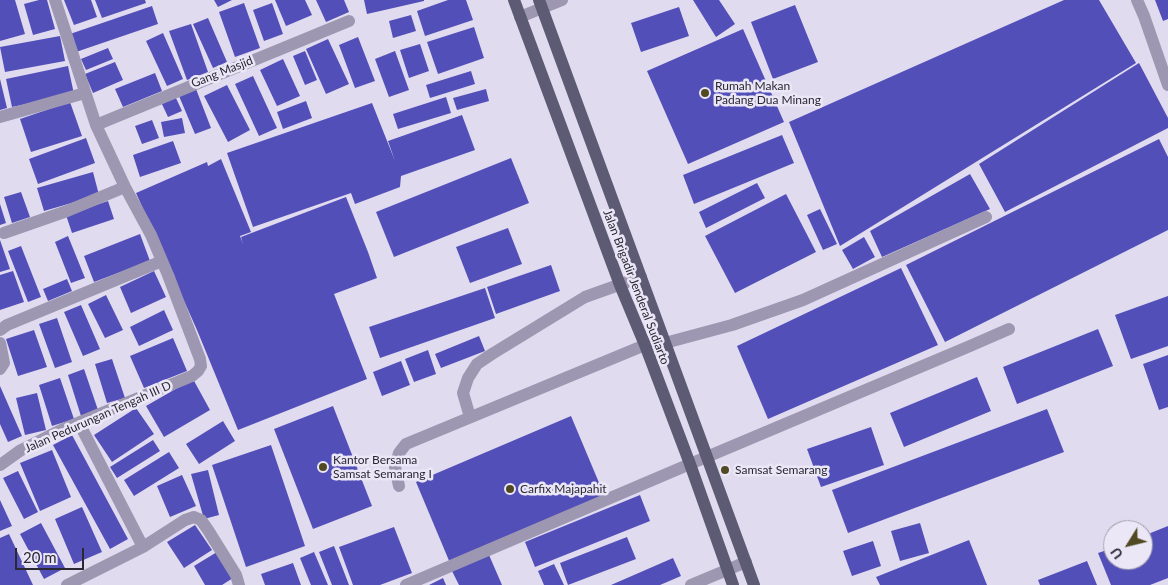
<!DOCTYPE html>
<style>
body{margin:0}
#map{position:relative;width:1168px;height:585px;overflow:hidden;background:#e1dbef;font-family:Lato,sans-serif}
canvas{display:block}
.north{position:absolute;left:1103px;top:520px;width:50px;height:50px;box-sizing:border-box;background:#ece7f7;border:1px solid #9e9ba9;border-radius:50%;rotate:234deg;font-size:14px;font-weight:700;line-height:20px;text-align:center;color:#292833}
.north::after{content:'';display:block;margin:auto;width:18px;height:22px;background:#504922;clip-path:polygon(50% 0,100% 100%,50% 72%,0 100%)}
.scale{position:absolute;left:15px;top:548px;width:69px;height:22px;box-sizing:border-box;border:2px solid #292833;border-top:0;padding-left:6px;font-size:15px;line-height:18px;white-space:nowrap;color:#292833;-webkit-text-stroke:4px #ece7f7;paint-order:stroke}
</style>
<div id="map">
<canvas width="1168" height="585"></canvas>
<div class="north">U</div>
<div class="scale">20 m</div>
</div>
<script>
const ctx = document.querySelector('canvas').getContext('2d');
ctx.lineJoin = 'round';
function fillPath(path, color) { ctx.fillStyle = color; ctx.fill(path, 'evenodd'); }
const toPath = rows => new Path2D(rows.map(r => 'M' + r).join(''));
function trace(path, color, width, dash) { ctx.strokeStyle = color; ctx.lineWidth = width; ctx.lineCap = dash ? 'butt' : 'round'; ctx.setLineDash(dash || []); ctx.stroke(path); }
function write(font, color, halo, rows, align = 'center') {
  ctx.font = font + ' Lato,sans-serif'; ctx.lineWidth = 5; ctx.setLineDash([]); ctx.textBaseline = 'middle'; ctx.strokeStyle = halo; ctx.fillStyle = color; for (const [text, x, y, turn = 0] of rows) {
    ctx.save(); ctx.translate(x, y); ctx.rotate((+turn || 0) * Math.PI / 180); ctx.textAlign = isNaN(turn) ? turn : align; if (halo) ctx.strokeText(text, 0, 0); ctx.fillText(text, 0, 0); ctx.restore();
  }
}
const building = toPath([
 [0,0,15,0,25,34,0,41],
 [39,0,47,0,55,29,33,35,24,4],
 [64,0,91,0,97,17,74,25],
 [95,0,145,0,146,3,102,18],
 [214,0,232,0,218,7],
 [275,0,305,0,312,15,286,26],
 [316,0,344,0,349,12,326,22],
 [364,0,424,0,424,1,367,14],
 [448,0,466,0,473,20,425,36,417,11],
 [693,0,719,0,735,24,716,37],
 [1064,0,1099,0,1136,63,840,246,789,122],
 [1155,0,1168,0,1168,19,1163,21],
 [244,3,260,48,235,57,219,12],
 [272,3,283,34,264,41,253,10],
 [795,5,818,62,773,79,751,22],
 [152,6,158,24,76,52,70,34],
 [679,7,689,36,641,52,631,23],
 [411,15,416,31,393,38,389,21],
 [208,18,227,62,213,68,193,24],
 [191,24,208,72,187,80,169,31],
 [474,27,484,58,438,74,427,42],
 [743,29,784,122,688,164,647,71],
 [163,33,183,79,167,86,146,41],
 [60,36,65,61,5,72,0,47],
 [358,37,375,81,355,88,339,45],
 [328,39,349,84,326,94,306,49],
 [420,44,429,71,409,78,400,50],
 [108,48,113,59,86,70,81,59],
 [305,51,317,80,305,85,293,56],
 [395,51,409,90,389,97,375,59],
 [283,59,300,96,277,106,260,70],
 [115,62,123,80,93,93,85,74],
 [1139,63,1168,118,1168,128,1005,212,979,164],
 [68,66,74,94,12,107,6,79],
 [471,71,475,84,430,98,426,85],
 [155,73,162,91,123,107,115,89],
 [253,76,277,128,259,136,235,84],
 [0,79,7,108,0,110],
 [227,85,250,130,228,142,204,96],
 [196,89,211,128,195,134,179,96],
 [486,89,489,101,457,110,453,98],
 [175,96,182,111,168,117,161,102],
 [446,97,451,113,398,129,393,114],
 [306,101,312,118,283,129,277,112],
 [70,102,82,136,31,152,20,119],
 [372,103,395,161,388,141,462,115,475,150,401,176,400,187,355,204,351,193,253,227,227,153],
 [182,118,185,133,164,137,161,122],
 [152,120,159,138,142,144,135,126],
 [782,135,794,163,694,204,683,175],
 [86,138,95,163,38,184,29,159],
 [1159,139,1168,157,1168,230,945,342,906,265],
 [173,141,181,163,140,177,133,155],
 [511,158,529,203,394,257,376,212],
 [221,159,251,232,240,236,243,244,241,237,346,197,368,252,377,278,334,294,367,379,238,430,197,330,136,193,207,162,208,166],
 [93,172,99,195,44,211,37,188],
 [970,174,990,209,882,257,870,231],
 [757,183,765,198,706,228,699,212],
 [21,192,30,217,12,223,4,197],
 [786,194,816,252,735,293,705,236],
 [108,201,114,219,72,233,66,215],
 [0,204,6,223,0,225],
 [820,209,837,244,823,250,807,215],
 [508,228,522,264,470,283,456,247],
 [140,234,150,261,94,282,84,256],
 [68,236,85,278,71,283,55,242],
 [864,237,875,257,853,269,842,250],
 [0,240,10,269,0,272],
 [21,246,41,297,28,302,8,251],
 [551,265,560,291,496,314,487,287],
 [901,268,938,345,768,419,737,346],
 [13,271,24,302,0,310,0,275],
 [154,271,166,297,131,313,120,287],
 [67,279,72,291,48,301,43,289],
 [485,288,495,318,380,358,369,327],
 [106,295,123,330,105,338,88,304],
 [1168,296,1168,346,1131,359,1115,315],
 [81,305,100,349,83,356,64,312],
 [164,310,173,330,139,346,130,327],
 [57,318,72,362,55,368,39,324],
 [1098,329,1113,366,1017,404,1003,367],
 [34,330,47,367,18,376,6,339],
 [479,336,485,351,441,368,435,354],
 [173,338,187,371,144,388,130,356],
 [428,350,436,374,414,382,405,359],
 [1168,355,1168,407,1159,410,1143,364],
 [112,359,125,398,107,403,95,364],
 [401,361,410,385,382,396,373,372],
 [84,369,98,410,81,416,68,375],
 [977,377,991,411,904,447,890,413],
 [60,378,74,419,52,426,39,385],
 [193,379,210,410,164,437,146,406],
 [0,386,22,436,8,442,0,424],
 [37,393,46,430,25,435,16,398],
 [333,406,372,506,313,529,274,429],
 [136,408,154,434,112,462,94,435],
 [1047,409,1064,452,848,533,832,490],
 [571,416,605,497,450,563,416,482],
 [223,421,235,441,199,464,186,444],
 [871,427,884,465,821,487,807,449],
 [72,435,128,539,110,549,53,445],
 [153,440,160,451,117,478,110,467],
 [271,445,305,546,246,567,212,465],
 [52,450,71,497,40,511,20,463],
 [169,452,179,468,134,496,124,480],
 [208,470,219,515,204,519,191,474],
 [18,471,38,512,24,519,3,478],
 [182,475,196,506,170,517,157,486],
 [640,495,650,521,535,567,525,542],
 [0,500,12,526,0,531],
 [82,507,102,552,74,564,55,519],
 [41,523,65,568,44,579,20,534],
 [920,523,929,553,900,561,891,531],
 [195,525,212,550,184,568,167,542],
 [1168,526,1168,578,1150,585,1111,585,1098,553,1113,548,1113,560,1143,560,1143,536],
 [394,527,412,573,380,585,353,585,339,547],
 [9,534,33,585,0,585,0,538],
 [627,537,636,559,568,585,560,563],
 [969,540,987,585,880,585,876,577],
 [873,541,881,566,852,576,843,551],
 [334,546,349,585,332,585,319,552],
 [217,552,233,578,222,585,205,585,194,566],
 [314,552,328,585,311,585,300,558],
 [489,555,502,585,459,585,452,571],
 [673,558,681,576,660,585,611,585],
 [1087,561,1097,585,1040,585,1038,580],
 [293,563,301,585,265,585,261,574],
 [554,564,564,585,544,585,538,571],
 [443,578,446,585,429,585]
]);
const lane = toPath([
 [520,17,562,0],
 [470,417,463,393,468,378,477,364,492,354,585,297,641,277],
 [690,464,970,346,1009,329],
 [399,486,395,467,399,453,406,444,645,345,665,343,732,325,803,300,986,217],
 [691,585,746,562]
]);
const street = toPath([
 [1137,0,1144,16,1168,85],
 [0,117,85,93],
 [96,125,349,21],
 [4,233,67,211,125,187],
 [0,330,7,325,162,261],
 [0,343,4,363,0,369],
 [79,423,143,547],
 [0,465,21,450,63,429,192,376,198,371,201,366,200,359,168,275,151,235,125,187,96,125,55,0],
 [67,585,143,547,185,520,194,517,201,520,208,530,236,575,239,585],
 [406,585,690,464]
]);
const primary = toPath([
 [514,0,620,285,645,345,690,464,733,585],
 [539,0,754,585]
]);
const markers = [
 [705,93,5,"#504922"],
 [323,467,5,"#504922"],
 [725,470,5,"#504922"],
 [510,489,5,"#504922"]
];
const streetNames = [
 ["Gang Masjid",222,72,-22],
 ["Jalan Brigadir Jenderal Sudiarto",636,287,69],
 ["Jalan Pedurungan Tengah III D",98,417,-24]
];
const poiNames = [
 ["Rumah Makan",715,86],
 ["Padang Dua Minang",715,100],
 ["Kantor Bersama",333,460],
 ["Samsat Semarang I",333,474],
 ["Samsat Semarang",735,470],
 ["Carfix Majapahit",520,489]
];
fillPath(building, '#524fb9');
trace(lane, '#9d97b1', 12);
trace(street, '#9d97b1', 12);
trace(primary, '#5d5a74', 12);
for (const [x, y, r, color] of markers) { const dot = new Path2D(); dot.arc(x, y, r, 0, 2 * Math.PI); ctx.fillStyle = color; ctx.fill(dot); trace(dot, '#ece7f7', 2); }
write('12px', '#292833', '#ece7f7', streetNames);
write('12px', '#292833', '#ece7f7', poiNames, 'left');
</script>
